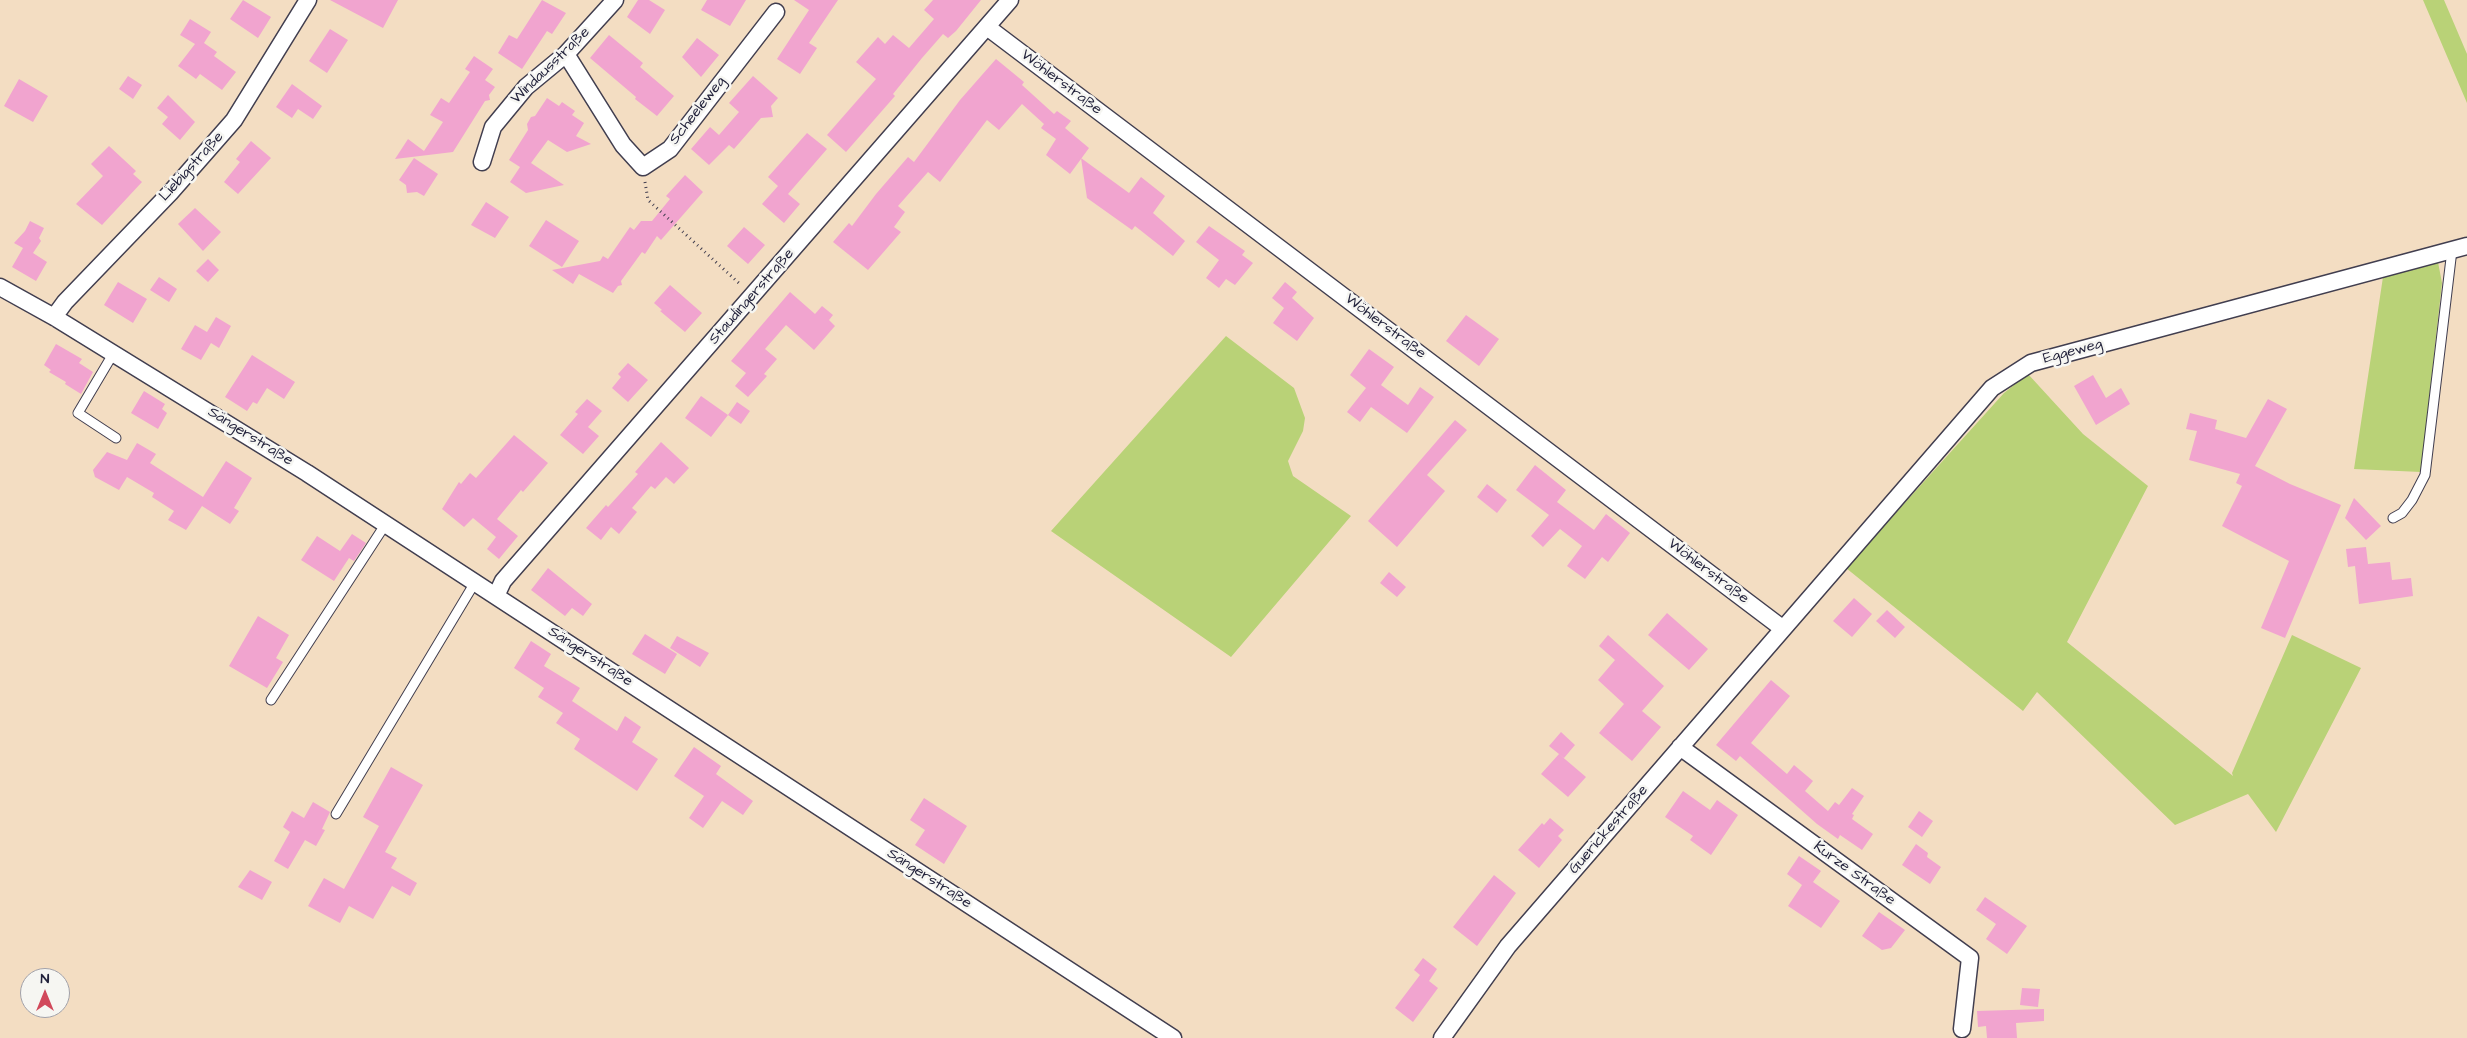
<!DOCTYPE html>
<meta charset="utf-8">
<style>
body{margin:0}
#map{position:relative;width:2467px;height:1038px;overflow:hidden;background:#f3ddc2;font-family:"Architects Daughter",sans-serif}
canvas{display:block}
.north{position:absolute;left:20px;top:968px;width:50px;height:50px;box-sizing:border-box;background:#f6f6f2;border:1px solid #a1a1a9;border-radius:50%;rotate:0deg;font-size:14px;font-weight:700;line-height:20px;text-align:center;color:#22223b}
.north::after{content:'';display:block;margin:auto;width:18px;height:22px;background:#d1495b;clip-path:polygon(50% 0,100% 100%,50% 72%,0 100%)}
</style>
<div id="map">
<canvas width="2467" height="1038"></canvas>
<div class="north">N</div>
</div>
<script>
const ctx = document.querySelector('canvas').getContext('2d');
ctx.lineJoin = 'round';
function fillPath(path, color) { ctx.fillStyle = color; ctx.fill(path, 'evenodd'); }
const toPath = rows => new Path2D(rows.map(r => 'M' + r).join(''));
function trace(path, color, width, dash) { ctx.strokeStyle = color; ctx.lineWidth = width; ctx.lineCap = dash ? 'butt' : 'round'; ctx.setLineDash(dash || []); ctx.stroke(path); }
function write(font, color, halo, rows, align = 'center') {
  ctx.font = font + ' "Architects Daughter",sans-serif'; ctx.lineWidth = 5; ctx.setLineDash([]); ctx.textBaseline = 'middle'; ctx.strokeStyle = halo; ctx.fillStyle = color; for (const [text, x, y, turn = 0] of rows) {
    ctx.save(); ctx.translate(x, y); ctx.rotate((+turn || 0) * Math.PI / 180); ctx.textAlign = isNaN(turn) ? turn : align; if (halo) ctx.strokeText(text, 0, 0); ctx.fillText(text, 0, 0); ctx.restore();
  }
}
const green = toPath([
 [2423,0,2444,0,2467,54,2467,103],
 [2438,262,2442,283,2421,472,2354,469,2383,277],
 [1226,336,1294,388,1305,418,1303,431,1288,461,1293,476,1351,516,1231,657,1051,531],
 [2028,374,2083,434,2148,486,2067,642,2233,776,2232,773,2292,635,2361,668,2276,832,2248,794,2175,825,2037,692,2023,711,1846,568,2004,393]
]);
const building = toPath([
 [243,0,271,17,258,38,230,19],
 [330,0,398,0,383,28],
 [542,0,566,13,552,34,547,31,522,69,498,53,509,35,517,39],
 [638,0,649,0,665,10,650,34,627,17],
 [707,0,746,0,730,26,701,10],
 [794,0,838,0,809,43,817,48,800,74,777,59,809,10],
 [933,0,981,0,956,31,948,38,943,34,922,58,893,94,895,96,846,152,827,135,876,79,856,62,878,37,885,44,893,35,909,48,934,19,924,10],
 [190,19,211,32,204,43,217,52,214,56,236,72,222,90,200,74,196,79,178,66,195,44,180,35],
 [330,29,348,40,327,73,309,61],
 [609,35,643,63,640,67,674,96,657,116,635,99,636,97,590,58],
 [697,38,719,55,701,77,682,57],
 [474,56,493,69,485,80,495,87,489,95,490,100,485,101,453,152,395,159,408,139,424,151,443,122,430,115,441,98,449,103,470,72,465,69],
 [996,59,1024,82,1022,85,1054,114,1057,111,1071,121,1065,128,1089,148,1070,174,1046,155,1056,139,1041,128,1044,124,1022,104,999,130,987,120,940,182,928,172,898,206,905,212,894,227,901,232,868,270,833,242,849,223,852,226,876,194,908,157,914,162,960,100],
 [128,76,142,85,133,99,119,89],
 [753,76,778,98,771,106,773,117,761,118,734,149,729,145,709,165,691,149,710,127,719,135,739,112,729,103],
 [19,79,48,96,33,122,4,106],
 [292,84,322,106,313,119,298,109,292,118,276,107],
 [168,95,195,122,180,140,162,124,168,117,157,108],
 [547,98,559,106,562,102,575,111,572,115,584,123,576,136,591,144,567,152,548,140,531,163,564,185,526,193,510,182,520,167,509,160,528,130,527,124,531,117,535,116],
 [807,133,827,149,788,194,800,204,784,223,762,204,778,186,768,177],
 [251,141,271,158,238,194,224,182,240,162,236,159],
 [109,146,136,171,133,174,142,182,102,225,76,204,103,176,91,164],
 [414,158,438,174,424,196,417,192,407,193,406,185,399,180],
 [1081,158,1129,193,1141,177,1165,196,1153,213,1185,241,1173,256,1135,226,1132,230,1087,198],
 [685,175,703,192,661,240,657,236,645,254,642,252,621,281,622,285,618,286,613,293,579,274,573,284,552,270,600,261,603,256,608,259,630,227,634,230,641,221,652,221,670,199,666,196],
 [486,202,509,217,495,238,471,225],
 [195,208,221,232,203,251,178,224],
 [546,220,579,241,562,267,529,246],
 [30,221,44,228,39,238,41,241,33,253,47,262,36,281,12,267,23,248,14,243,25,231],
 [1209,226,1245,251,1242,255,1253,263,1235,285,1226,279,1219,288,1206,278,1219,260,1196,242],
 [744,227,765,245,748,264,727,246],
 [208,259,219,270,208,282,196,271],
 [159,277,177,289,169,302,150,290],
 [118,282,147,299,133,323,104,305],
 [1285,282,1297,292,1292,298,1314,318,1297,341,1273,323,1284,308,1272,298],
 [670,285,702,313,685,332,660,311,662,310,654,303],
 [790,292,815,314,822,306,833,315,829,320,835,326,814,350,786,325,765,349,777,359,764,374,767,376,748,397,735,386,746,373,731,361],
 [1466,315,1499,339,1479,366,1446,341],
 [216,317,231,326,219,348,211,343,201,360,181,349,195,325,207,332],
 [56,344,82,359,79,363,93,372,81,394,65,384,66,382,49,372,51,370,44,365],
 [1369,349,1394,367,1381,385,1408,405,1420,387,1434,397,1407,433,1371,407,1360,422,1347,412,1366,388,1350,375],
 [252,355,295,382,284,399,267,388,257,404,253,402,247,411,225,397],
 [628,363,648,380,628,402,612,388,621,377,618,374],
 [2093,375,2106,398,2121,388,2130,404,2096,425,2074,386],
 [144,391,165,404,162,409,167,413,158,429,131,413],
 [701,396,728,415,711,437,685,418],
 [587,399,602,411,588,427,599,436,583,454,560,435,578,414,575,412],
 [2268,399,2287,409,2255,466,2290,484,2341,505,2285,638,2261,628,2289,561,2222,526,2242,486,2236,483,2240,474,2189,460,2197,431,2186,429,2190,413,2217,420,2215,429,2246,438],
 [737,402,750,411,741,424,728,415],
 [1455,420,1467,430,1427,475,1445,491,1397,547,1368,521],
 [514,435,548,463,523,492,521,490,497,519,518,536,499,559,487,549,496,537,473,518,464,527,442,509,459,482,461,484,470,473,476,478],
 [661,442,689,468,674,484,666,477,655,489,651,486,632,508,637,512,619,534,611,527,601,540,586,528,606,505,608,507,638,474,635,472],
 [137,443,156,454,150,463,203,497,226,461,252,478,234,508,239,511,230,524,202,506,186,530,168,520,174,511,152,497,154,493,127,477,119,490,95,477,93,470,107,452,127,460],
 [1535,465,1566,490,1557,502,1594,530,1606,514,1630,533,1608,562,1602,557,1585,579,1567,566,1582,546,1560,529,1543,547,1531,536,1549,515,1516,490],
 [1487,484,1507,500,1497,513,1477,497],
 [2354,498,2381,526,2366,540,2345,518],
 [352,534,366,543,354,561,349,558,334,581,301,560,317,536,340,551],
 [2366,547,2368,564,2390,562,2392,580,2411,578,2413,596,2359,604,2355,566,2348,567,2346,549],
 [548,568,592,604,583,616,572,608,565,616,531,590],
 [1389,572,1406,587,1397,597,1380,583],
 [1854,598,1872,614,1852,637,1833,621],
 [1887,610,1905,627,1895,638,1876,621],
 [1667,613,1708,649,1689,670,1648,635],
 [258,616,289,635,276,658,283,662,267,688,229,666],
 [645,634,677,654,665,674,632,654],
 [1608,635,1664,686,1642,711,1661,727,1632,761,1599,733,1624,704,1598,680,1615,660,1599,646],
 [677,636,709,653,700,667,670,648],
 [531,641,551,654,544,666,580,688,572,701,617,731,625,716,641,727,632,742,658,759,637,791,574,749,580,739,556,723,563,713,538,697,544,688,514,668],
 [1771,680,1790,696,1751,743,1787,774,1794,765,1813,781,1805,791,1828,811,1835,802,1839,805,1852,788,1864,796,1852,814,1854,815,1852,819,1873,834,1862,850,1840,835,1838,839,1817,824,1740,756,1736,761,1716,745],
 [1561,732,1575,745,1564,758,1549,746],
 [694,747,721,766,716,774,753,801,743,815,722,801,703,828,689,818,704,796,674,776],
 [1559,754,1586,777,1568,797,1541,774],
 [391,767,423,785,385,852,397,858,391,868,417,883,410,896,392,886,373,919,349,906,340,923,308,906,324,878,344,889,379,826,363,817],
 [1683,791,1710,810,1717,800,1738,815,1711,855,1690,840,1693,836,1665,817],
 [924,798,967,826,944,864,915,845,925,830,910,820],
 [313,802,330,812,322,829,325,830,316,846,305,840,288,869,274,861,290,832,283,827,292,811,304,818],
 [1919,811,1933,821,1922,837,1908,827],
 [1550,818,1564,830,1558,836,1562,840,1539,868,1518,850,1542,823,1544,825],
 [1916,844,1928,853,1927,857,1941,867,1930,884,1902,865],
 [1799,856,1821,871,1813,882,1840,901,1821,928,1788,906,1802,885,1787,874],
 [250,870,272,882,262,900,238,887],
 [1494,875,1516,893,1477,946,1453,927],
 [1985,897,2027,926,2007,954,1986,939,1996,924,1976,910],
 [1879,912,1905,930,1891,948,1882,950,1862,936],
 [1423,958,1437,969,1429,981,1438,988,1413,1022,1395,1008,1420,975,1414,970],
 [2022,988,2040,989,2038,1007,2020,1005],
 [2044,1009,2044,1021,2016,1023,2017,1038,1987,1038,1986,1026,1978,1027,1977,1011]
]);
const path = toPath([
 [645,182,648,200,741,285]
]);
const lane = toPath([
 [113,354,78,413,116,438],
 [2393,518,2402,513,2412,500,2425,475,2452,250],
 [271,700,385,525],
 [336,814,474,584]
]);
const street = toPath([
 [987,27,1782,628],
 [566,54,623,145,643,167,670,149,776,12],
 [482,162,493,127,526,87,566,54,615,0],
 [0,287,54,317,307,473,1173,1038],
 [54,317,65,302,170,193,234,120,308,0],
 [496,596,503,581,1010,0],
 [1680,747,1970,958,1962,1029],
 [1442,1038,1508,946,1992,388,2031,363,2467,246]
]);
const streetNames = [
 ["Windausstraße",551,66,-44],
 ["Wöhlerstraße",1061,83,37],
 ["Scheeleweg",698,111,-52],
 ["Liebigstraße",192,167,-48],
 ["Staudingerstraße",752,297,-49],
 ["Wöhlerstraße",1385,327,37],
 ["Eggeweg",2073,352,-15],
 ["Sängerstraße",250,437,32],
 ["Wöhlerstraße",1708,572,37],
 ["Sängerstraße",590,657,33],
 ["Guerickestraße",1609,830,-49],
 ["Kurze Straße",1854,874,36],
 ["Sängerstraße",929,879,33]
];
fillPath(green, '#b9d277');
fillPath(building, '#f1a4cf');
trace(lane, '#413e4f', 11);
trace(street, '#413e4f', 19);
trace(path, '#413e4f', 3, [1, 4]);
trace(lane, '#fff', 9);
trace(street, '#fff', 16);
write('15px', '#22223b', '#f6f6f2', streetNames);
</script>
